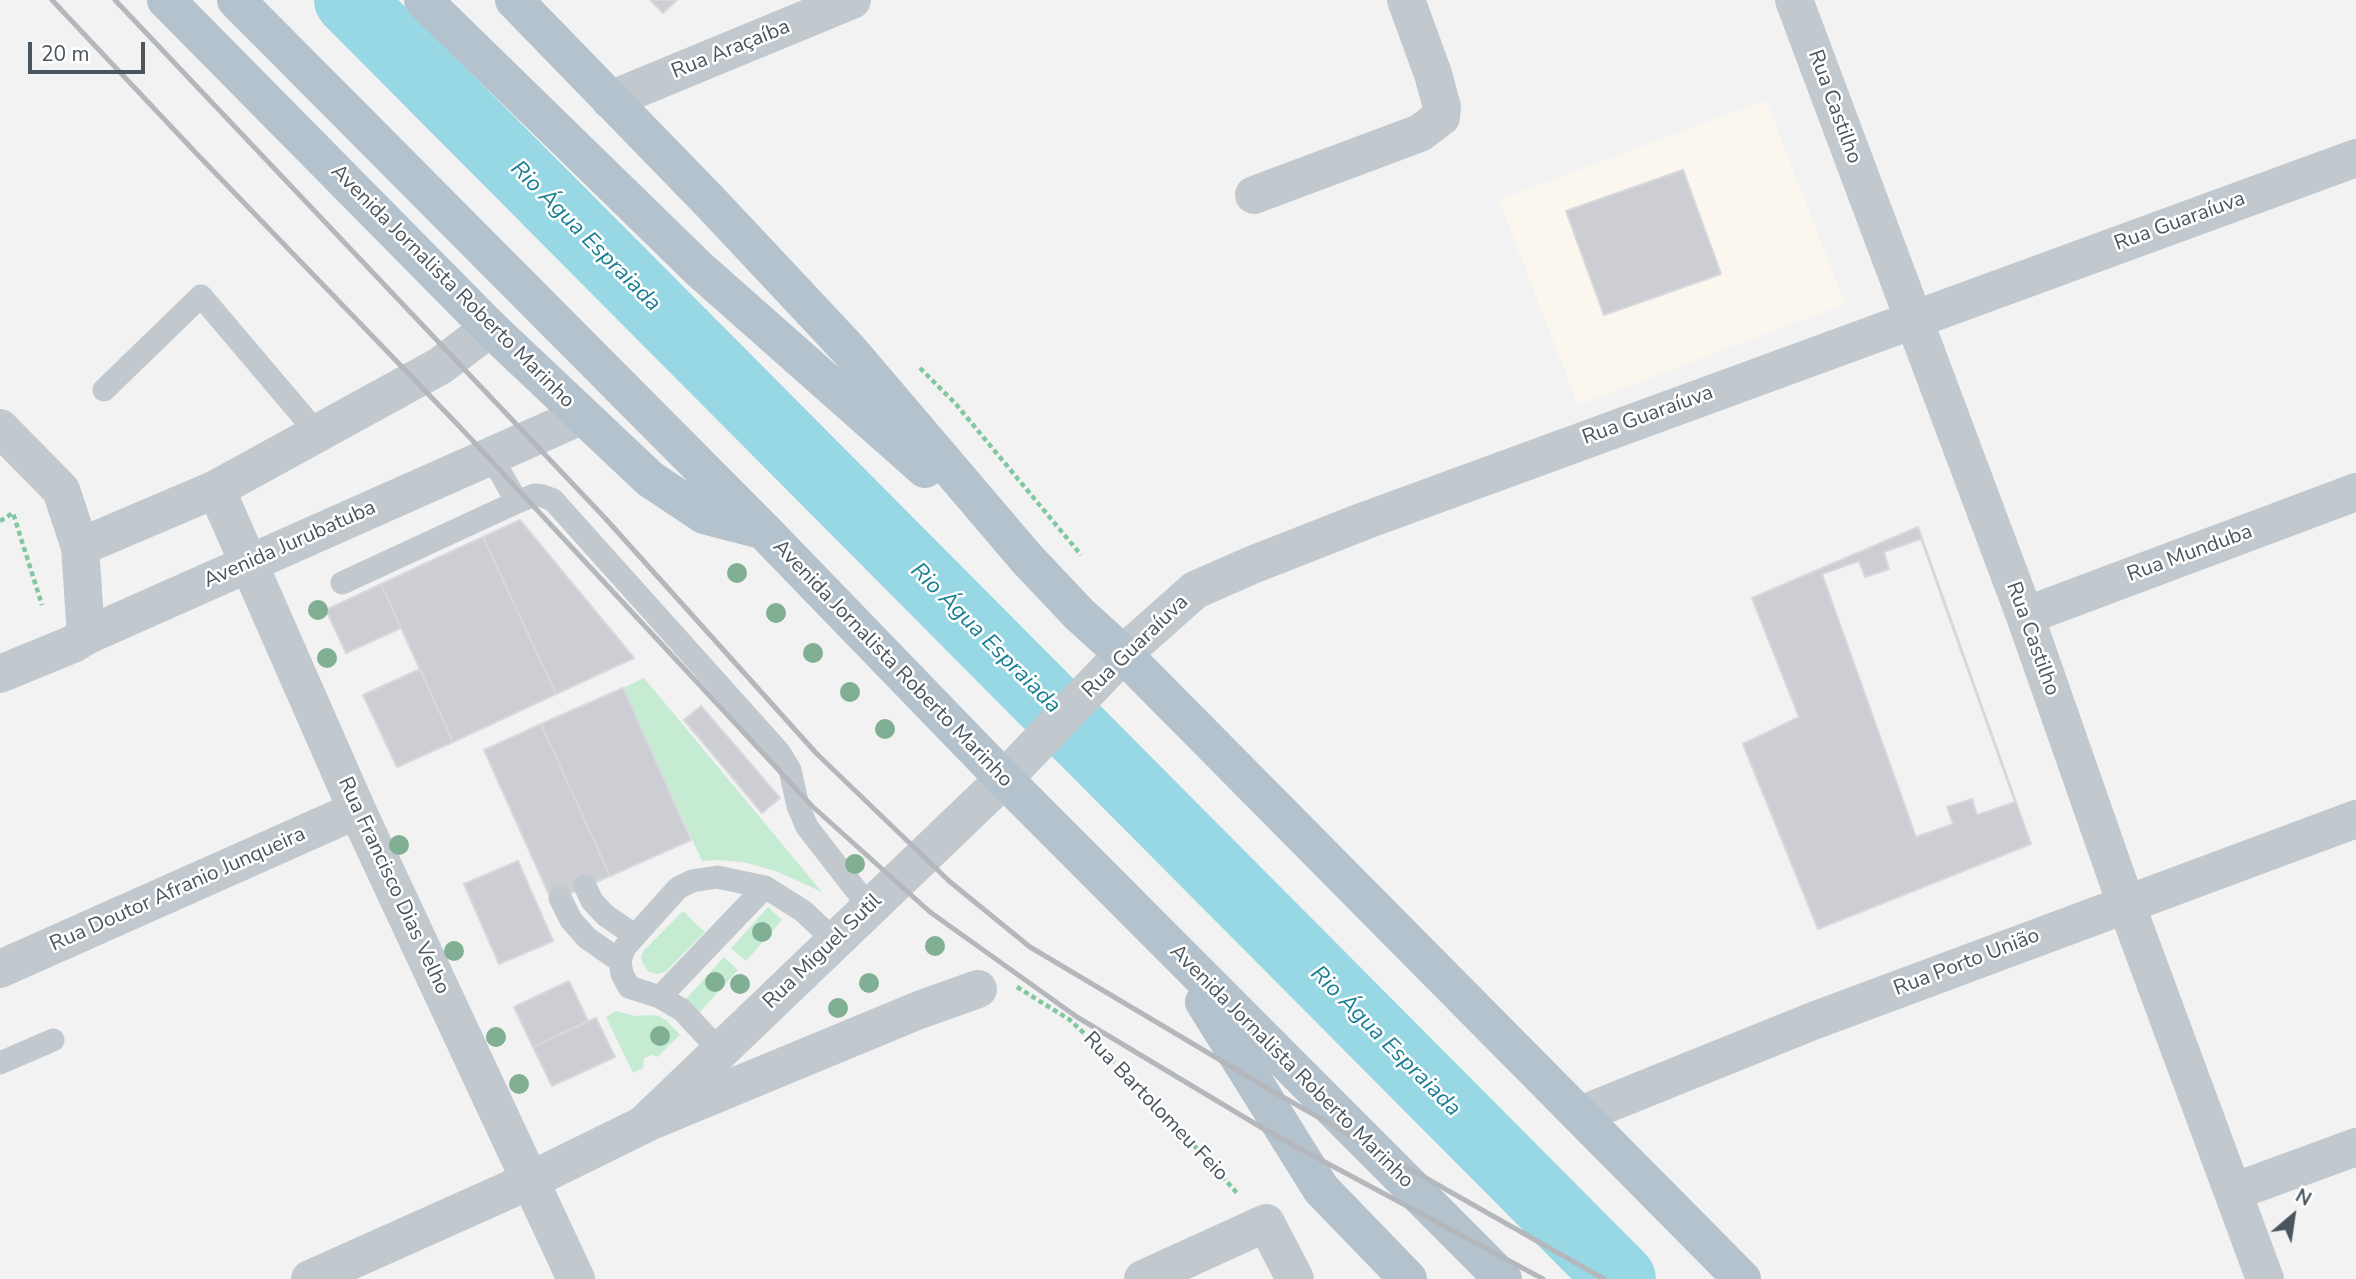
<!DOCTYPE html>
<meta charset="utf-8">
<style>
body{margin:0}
#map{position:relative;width:2356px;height:1279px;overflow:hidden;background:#f3f2f2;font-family:"Nunito Sans",sans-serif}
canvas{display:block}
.north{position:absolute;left:2258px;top:1181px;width:70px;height:70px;-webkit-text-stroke:5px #fff;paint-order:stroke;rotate:29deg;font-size:19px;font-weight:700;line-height:28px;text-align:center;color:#4b555d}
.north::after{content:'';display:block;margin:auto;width:24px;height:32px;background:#4b555d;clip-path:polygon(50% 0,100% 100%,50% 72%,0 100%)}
.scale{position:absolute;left:28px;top:42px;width:117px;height:32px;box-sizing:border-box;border:4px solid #4b555d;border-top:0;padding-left:9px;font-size:21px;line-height:24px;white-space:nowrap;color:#4b555d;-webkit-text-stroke:5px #fff;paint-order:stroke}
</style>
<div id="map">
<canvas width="2356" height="1279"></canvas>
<div class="north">N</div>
<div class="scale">20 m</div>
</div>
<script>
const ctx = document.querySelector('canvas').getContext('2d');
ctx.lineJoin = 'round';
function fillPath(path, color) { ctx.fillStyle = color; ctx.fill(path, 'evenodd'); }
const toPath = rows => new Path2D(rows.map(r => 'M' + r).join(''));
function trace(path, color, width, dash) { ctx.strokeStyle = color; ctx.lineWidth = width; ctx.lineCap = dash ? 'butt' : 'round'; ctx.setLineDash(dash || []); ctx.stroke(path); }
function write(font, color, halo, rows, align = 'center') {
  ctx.font = font + ' "Nunito Sans",sans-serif'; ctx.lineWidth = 5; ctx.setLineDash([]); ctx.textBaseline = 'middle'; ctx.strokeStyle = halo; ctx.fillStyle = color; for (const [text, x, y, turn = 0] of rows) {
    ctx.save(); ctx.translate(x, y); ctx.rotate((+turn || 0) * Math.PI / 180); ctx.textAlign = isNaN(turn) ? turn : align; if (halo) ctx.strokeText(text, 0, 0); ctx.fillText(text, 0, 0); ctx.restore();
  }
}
const commercial = toPath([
 [1766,100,1845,304,1578,405,1499,200]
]);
const green = toPath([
 [644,678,822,892,778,872,747,863,721,860,702,861,623,688],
 [768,907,782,920,746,961,731,948],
 [683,911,705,932,665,972,657,974,649,972,643,964,641,957,644,950],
 [724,957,738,970,700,1012,686,999],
 [616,1011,635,1016,651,1015,659,1016,666,1020,680,1035,657,1057,652,1055,644,1058,643,1068,633,1073,606,1017]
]);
const river = toPath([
 [349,0,1621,1279]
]);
const building = toPath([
 [650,0,677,0,663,13,650,0],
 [1683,170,1721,274,1604,315,1566,211,1683,170],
 [520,520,634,658,556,694,483,537,520,520],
 [1918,527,2031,844,1818,929,1743,744,1799,717,1752,598,1918,527],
 [483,537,556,694,453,742,381,584,483,537],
 [1921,539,2015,802,1977,815,1972,799,1947,807,1953,824,1916,837,1822,574,1859,561,1865,577,1889,569,1884,552,1921,539],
 [381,584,401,628,346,653,326,610,381,584],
 [420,669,453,742,397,767,363,695,420,669],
 [623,688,691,840,610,876,541,724,623,688],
 [701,706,780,798,762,813,684,720,701,706],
 [541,724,610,876,552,901,484,750,541,724],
 [518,861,553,941,499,964,464,884,518,861],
 [569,981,588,1021,533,1047,514,1007,569,981],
 [596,1018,615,1057,552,1086,533,1047,596,1018]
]);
const path = toPath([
 [920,368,955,403,1081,555],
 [0,521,13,513,42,605],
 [1017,987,1070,1020,1141,1087,1237,1193]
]);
const service = toPath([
 [104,390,201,296,318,434],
 [491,456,517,502],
 [342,583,517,502,535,495,543,496,553,500,779,752,790,770,798,806,807,827,870,908],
 [585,886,592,901,605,915,634,935],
 [560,898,571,920,587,938,620,961],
 [660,997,765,887],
 [720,1051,682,1010,660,997,629,987,622,974,620,961,625,947,678,888,692,881,717,877,765,887,803,911,835,941],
 [0,1063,53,1040]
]);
const minor = toPath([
 [1794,0,2025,616,2126,904,2265,1279],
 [610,100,852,0],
 [1254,195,1420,133,1441,117,1442,107,1433,74,1406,0],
 [0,428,61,490,80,547,86,636],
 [216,489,357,810,576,1279],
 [80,547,216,489,440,366,490,328],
 [2025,616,2356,492],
 [0,674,73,644,86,636,581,416],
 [0,969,357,810],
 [1580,1115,1813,1021,2356,819],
 [644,1124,919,1010,978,989],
 [2233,1192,2356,1147],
 [1143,1279,1266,1223,1295,1279]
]);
const tertiary = toPath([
 [310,1279,529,1181,643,1125,1004,779,1123,654,1195,590,1252,565,1364,521,2356,158]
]);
const primary = toPath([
 [166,0,490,328,650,479,704,515,762,530],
 [236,0,764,531,1004,779,1503,1279],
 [423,0,699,269,925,469],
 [514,0,713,205,849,350,1027,559,1079,614,1123,654,1742,1279],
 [1204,1002,1321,1189,1408,1279]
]);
const rail = toPath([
 [52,0,196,153,459,426,812,806,930,912,1077,1017,1269,1132,1543,1279],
 [115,0,605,518,816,753,949,881,1030,947,1274,1092,1604,1279]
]);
const trees = [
 [737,573],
 [318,610],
 [776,613],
 [813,653],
 [327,658],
 [850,692],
 [885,729],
 [399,845],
 [855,864],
 [762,932],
 [935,946],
 [454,951],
 [715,982],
 [869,983],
 [740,984],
 [838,1008],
 [660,1036],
 [496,1037],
 [519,1084]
];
const streetNames = [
 ["Rua Araçaíba",731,50,-22],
 ["Rua Castilho",1834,107,70],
 ["Rua Guaraíuva",2180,222,-20],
 ["Avenida Jornalista Roberto Marinho",452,287,45],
 ["Rua Guaraíuva",1648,416,-20],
 ["Avenida Jurubatuba",290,545,-24],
 ["Rua Munduba",2190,554,-20],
 ["Rua Castilho",2032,639,70],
 ["Rua Guaraíuva",1136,647,-44],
 ["Avenida Jornalista Roberto Marinho",892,664,46],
 ["Rua Francisco Dias Velho",393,886,65],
 ["Rua Doutor Afranio Junqueira",178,890,-24],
 ["Rua Miguel Sutil",823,952,-44],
 ["Rua Porto União",1967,963,-21],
 ["Avenida Jornalista Roberto Marinho",1291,1067,45],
 ["Rua Bartolomeu Feio",1155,1107,46]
];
const waterNames = [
 ["Rio Água Espraiada",585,237,45],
 ["Rio Água Espraiada",985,639,45],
 ["Rio Água Espraiada",1385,1042,45]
];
fillPath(commercial, '#fbf7ee');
fillPath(green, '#c5ecd2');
trace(river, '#97d8e4', 70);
fillPath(building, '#ccced3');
trace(building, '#d6d8dc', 2);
trace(path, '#81c7a0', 4.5, [5, 3.5]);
trace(service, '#c1c9ce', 23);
trace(minor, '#c1c9ce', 38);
trace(tertiary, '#c1c9ce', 38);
trace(primary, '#b4c2cd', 38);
trace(rail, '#b4b7bb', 5);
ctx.fillStyle = '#80af94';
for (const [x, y] of trees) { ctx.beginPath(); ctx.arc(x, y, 10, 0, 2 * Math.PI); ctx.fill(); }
write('21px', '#4b555d', '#fff', streetNames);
write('italic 23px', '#1a7f92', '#fff', waterNames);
</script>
